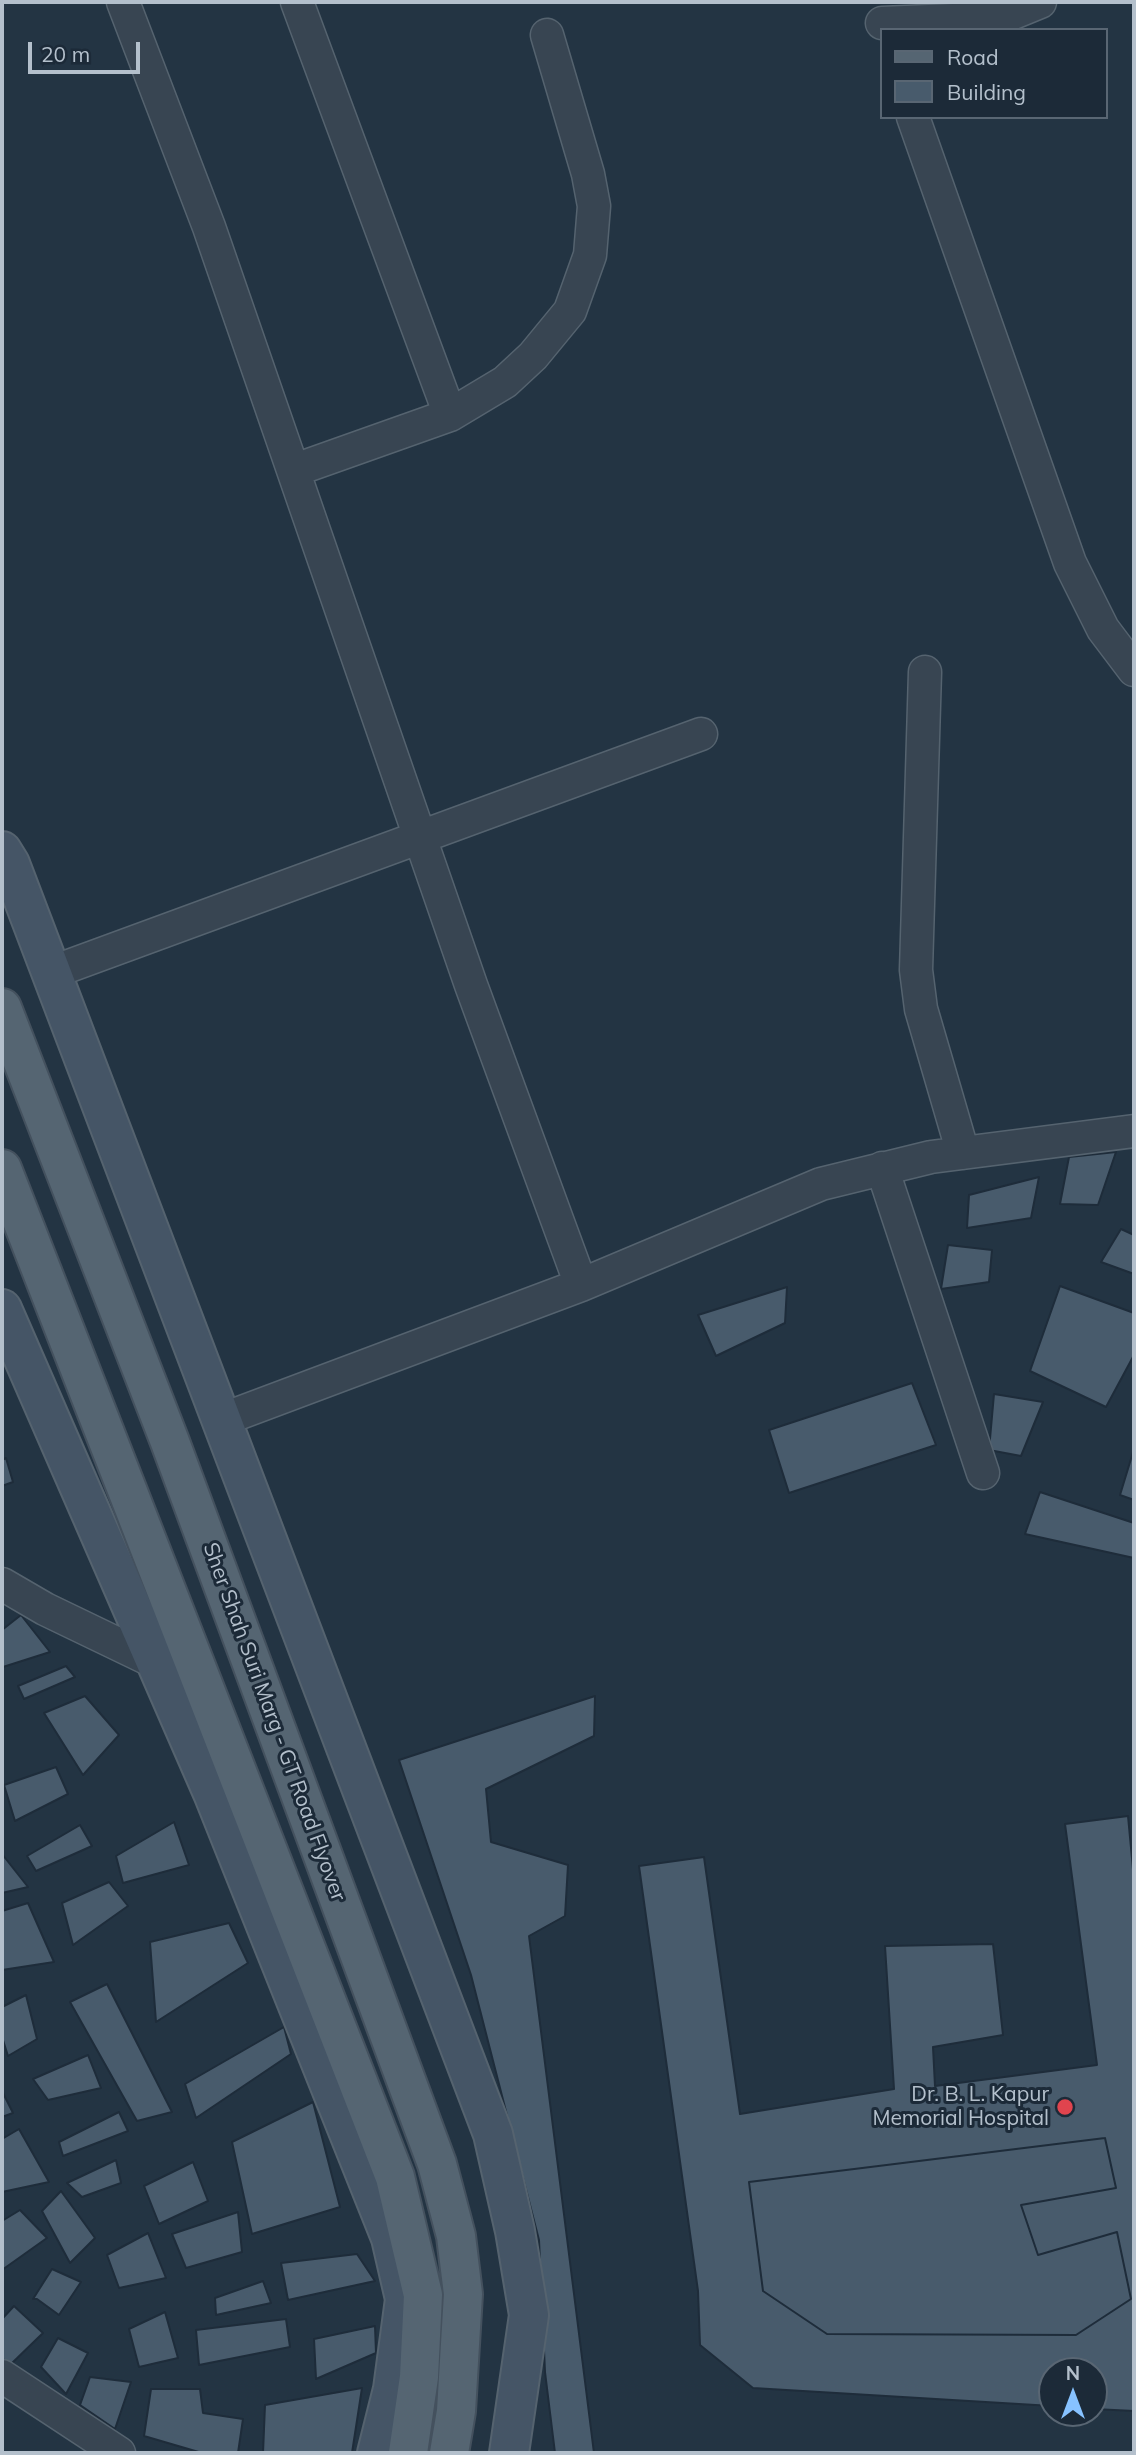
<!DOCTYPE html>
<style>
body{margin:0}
#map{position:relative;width:1136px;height:2455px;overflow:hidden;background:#233443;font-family:Mulish,sans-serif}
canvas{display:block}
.frame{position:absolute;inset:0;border:4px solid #b4c0cc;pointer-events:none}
.legend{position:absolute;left:880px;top:28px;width:228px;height:91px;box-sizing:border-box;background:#1c2a38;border:2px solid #596673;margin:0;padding:9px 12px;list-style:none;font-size:21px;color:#b4c0cc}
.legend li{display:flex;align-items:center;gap:14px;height:35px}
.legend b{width:35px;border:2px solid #596673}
.north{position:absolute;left:1038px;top:2357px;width:70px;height:70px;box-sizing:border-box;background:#1c2a38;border:2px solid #596673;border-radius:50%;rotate:0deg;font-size:19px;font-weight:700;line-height:28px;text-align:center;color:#b4c0cc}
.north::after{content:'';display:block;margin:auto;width:24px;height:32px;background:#87c2ff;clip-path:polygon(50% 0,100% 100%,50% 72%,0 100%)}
.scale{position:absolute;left:28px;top:42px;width:112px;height:32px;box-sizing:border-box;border:4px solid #b4c0cc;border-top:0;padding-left:9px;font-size:21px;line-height:24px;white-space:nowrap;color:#b4c0cc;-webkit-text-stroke:5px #1c2a38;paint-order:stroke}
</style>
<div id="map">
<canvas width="1136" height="2455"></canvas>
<div class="frame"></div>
<ul class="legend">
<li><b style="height:9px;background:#556572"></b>Road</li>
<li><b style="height:19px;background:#485b6c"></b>Building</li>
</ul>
<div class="north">N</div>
<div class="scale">20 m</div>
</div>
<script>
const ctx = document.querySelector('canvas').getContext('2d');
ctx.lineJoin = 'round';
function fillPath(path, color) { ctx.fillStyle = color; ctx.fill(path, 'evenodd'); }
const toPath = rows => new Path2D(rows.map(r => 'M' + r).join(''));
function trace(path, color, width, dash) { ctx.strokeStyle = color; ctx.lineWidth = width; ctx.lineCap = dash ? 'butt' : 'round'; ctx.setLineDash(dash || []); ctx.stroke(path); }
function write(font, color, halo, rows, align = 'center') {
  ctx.font = font + ' Mulish,sans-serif'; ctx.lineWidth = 6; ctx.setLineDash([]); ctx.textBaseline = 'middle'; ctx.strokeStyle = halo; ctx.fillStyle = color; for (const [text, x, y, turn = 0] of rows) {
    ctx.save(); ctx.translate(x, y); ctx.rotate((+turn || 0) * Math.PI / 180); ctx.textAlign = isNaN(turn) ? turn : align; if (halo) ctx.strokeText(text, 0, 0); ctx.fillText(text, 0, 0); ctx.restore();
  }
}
const building = toPath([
 [1116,1152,1098,1205,1060,1204,1069,1157,1116,1152],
 [1039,1177,1031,1218,967,1228,969,1195,1039,1177],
 [1121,1229,1134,1235,1134,1274,1101,1262,1121,1229],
 [948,1245,992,1250,989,1282,941,1289,948,1245],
 [1060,1286,1134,1313,1134,1355,1106,1407,1030,1371,1060,1286],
 [787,1287,785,1323,716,1356,698,1315,787,1287],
 [912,1383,936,1445,789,1493,769,1430,912,1383],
 [994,1394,1043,1402,1021,1456,989,1450,994,1394],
 [1134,1449,1134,1500,1120,1495,1134,1449],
 [6,1458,13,1482,2,1486,2,1460,6,1458],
 [1040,1492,1134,1523,1134,1558,1025,1534,1040,1492],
 [21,1615,50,1652,3,1667,2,1630,21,1615],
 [66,1666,75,1677,24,1699,18,1686,66,1666],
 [85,1696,119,1735,83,1775,44,1713,85,1696],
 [595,1696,594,1736,486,1789,491,1842,568,1865,565,1916,529,1936,594,2453,555,2453,545,2372,539,2240,471,1975,399,1760,595,1696],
 [56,1767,68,1794,15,1821,4,1785,56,1767],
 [1128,1816,1134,1880,1134,2411,1094,2409,1094,2371,1052,2371,1052,2406,753,2388,700,2345,698,2291,639,1866,704,1857,740,2114,894,2089,885,1946,993,1944,1003,2035,933,2047,935,2086,1097,2065,1065,1824,1128,1816],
 [1105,2138,1116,2188,1021,2205,1038,2255,1117,2232,1131,2299,1076,2335,827,2334,763,2291,749,2182,1105,2138],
 [174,1822,189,1865,123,1883,116,1856,174,1822],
 [80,1825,92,1846,36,1871,27,1856,80,1825],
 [2,1854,28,1887,2,1893,2,1854],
 [109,1882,128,1906,73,1945,62,1903,109,1882],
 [28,1903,54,1962,2,1970,2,1911,28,1903],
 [229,1923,248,1963,156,2022,150,1942,229,1923],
 [107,1984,172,2112,137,2121,70,2002,107,1984],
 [26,1995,37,2039,8,2056,2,2037,2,2007,26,1995],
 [284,2027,291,2054,196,2118,185,2084,284,2027],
 [88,2055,101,2088,48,2100,33,2079,88,2055],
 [2,2091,13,2113,2,2117,2,2091],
 [313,2102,340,2207,252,2234,232,2142,313,2102],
 [119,2112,128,2131,63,2156,59,2142,119,2112],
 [19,2129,49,2182,2,2192,2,2139,19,2129],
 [1105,2138,1116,2188,1021,2205,1038,2255,1117,2232,1131,2299,1076,2335,827,2334,763,2291,749,2182,1105,2138],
 [116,2160,121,2183,82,2197,67,2183,116,2160],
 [193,2162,208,2201,159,2224,144,2186,193,2162],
 [61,2191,95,2238,70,2263,42,2211,61,2191],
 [20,2210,47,2238,2,2270,2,2221,20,2210],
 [238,2212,242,2252,186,2268,172,2234,238,2212],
 [148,2233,166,2278,119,2288,107,2255,148,2233],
 [357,2254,375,2281,288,2300,281,2263,357,2254],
 [52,2269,81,2282,59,2315,37,2299,33,2299,52,2269],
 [263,2281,271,2303,216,2315,215,2298,263,2281],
 [14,2306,43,2333,10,2365,2,2358,2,2319,14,2306],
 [165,2312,178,2358,139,2367,129,2329,165,2312],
 [286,2319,290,2347,199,2365,196,2330,286,2319],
 [375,2326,376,2353,316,2379,314,2339,375,2326],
 [58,2338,88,2353,66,2394,41,2367,58,2338],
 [90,2377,131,2382,115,2429,80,2405,90,2377],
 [362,2388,352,2453,263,2453,265,2405,362,2388],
 [151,2389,200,2389,203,2413,243,2419,238,2453,202,2453,144,2436,151,2389]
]);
const street = toPath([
 [123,2,209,227,471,985,581,1285],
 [297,2,450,415],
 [882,23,1001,18,1040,2],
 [913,117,1070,563,1103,629,1134,670],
 [295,470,450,415,505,382,533,356,570,311,590,255,594,206,588,174,547,35],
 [925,672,916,970,921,1009,963,1153],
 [50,973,701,734],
 [882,1168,983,1473],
 [221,1420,581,1285,821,1184,931,1157,1134,1131],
 [2,1584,45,1609,155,1662],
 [2,2376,119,2453]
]);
const secondary = toPath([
 [2,851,10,864,493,2134,515,2231,529,2315,509,2453],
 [2,1309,213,1793,391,2238,405,2299,393,2389,377,2453]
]);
const primary = toPath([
 [2,1008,170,1442,437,2164,456,2236,463,2294,456,2411,449,2453],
 [2,1169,395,2177,423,2295,419,2377,408,2453]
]);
const markers = [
 [1065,2107,9,"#e0444e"]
];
const streetNames = [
 ["Sher Shah Suri Marg - GT Road Flyover",274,1722,70]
];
const poiNames = [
 ["Dr. B. L. Kapur",1049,2095],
 ["Memorial Hospital",1049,2119]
];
fillPath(building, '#485b6c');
trace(building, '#1e2c3a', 2);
trace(street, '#55636f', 35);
trace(secondary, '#55636f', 42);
trace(primary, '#44515e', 42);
trace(street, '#384552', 32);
trace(secondary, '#455566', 38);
trace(primary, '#556572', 38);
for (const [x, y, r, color] of markers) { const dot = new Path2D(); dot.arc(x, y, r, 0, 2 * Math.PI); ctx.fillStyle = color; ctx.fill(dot); trace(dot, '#1c2a38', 2.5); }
write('21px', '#b4c0cc', '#1c2a38', streetNames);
write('21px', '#b4c0cc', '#1c2a38', poiNames, 'right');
</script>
